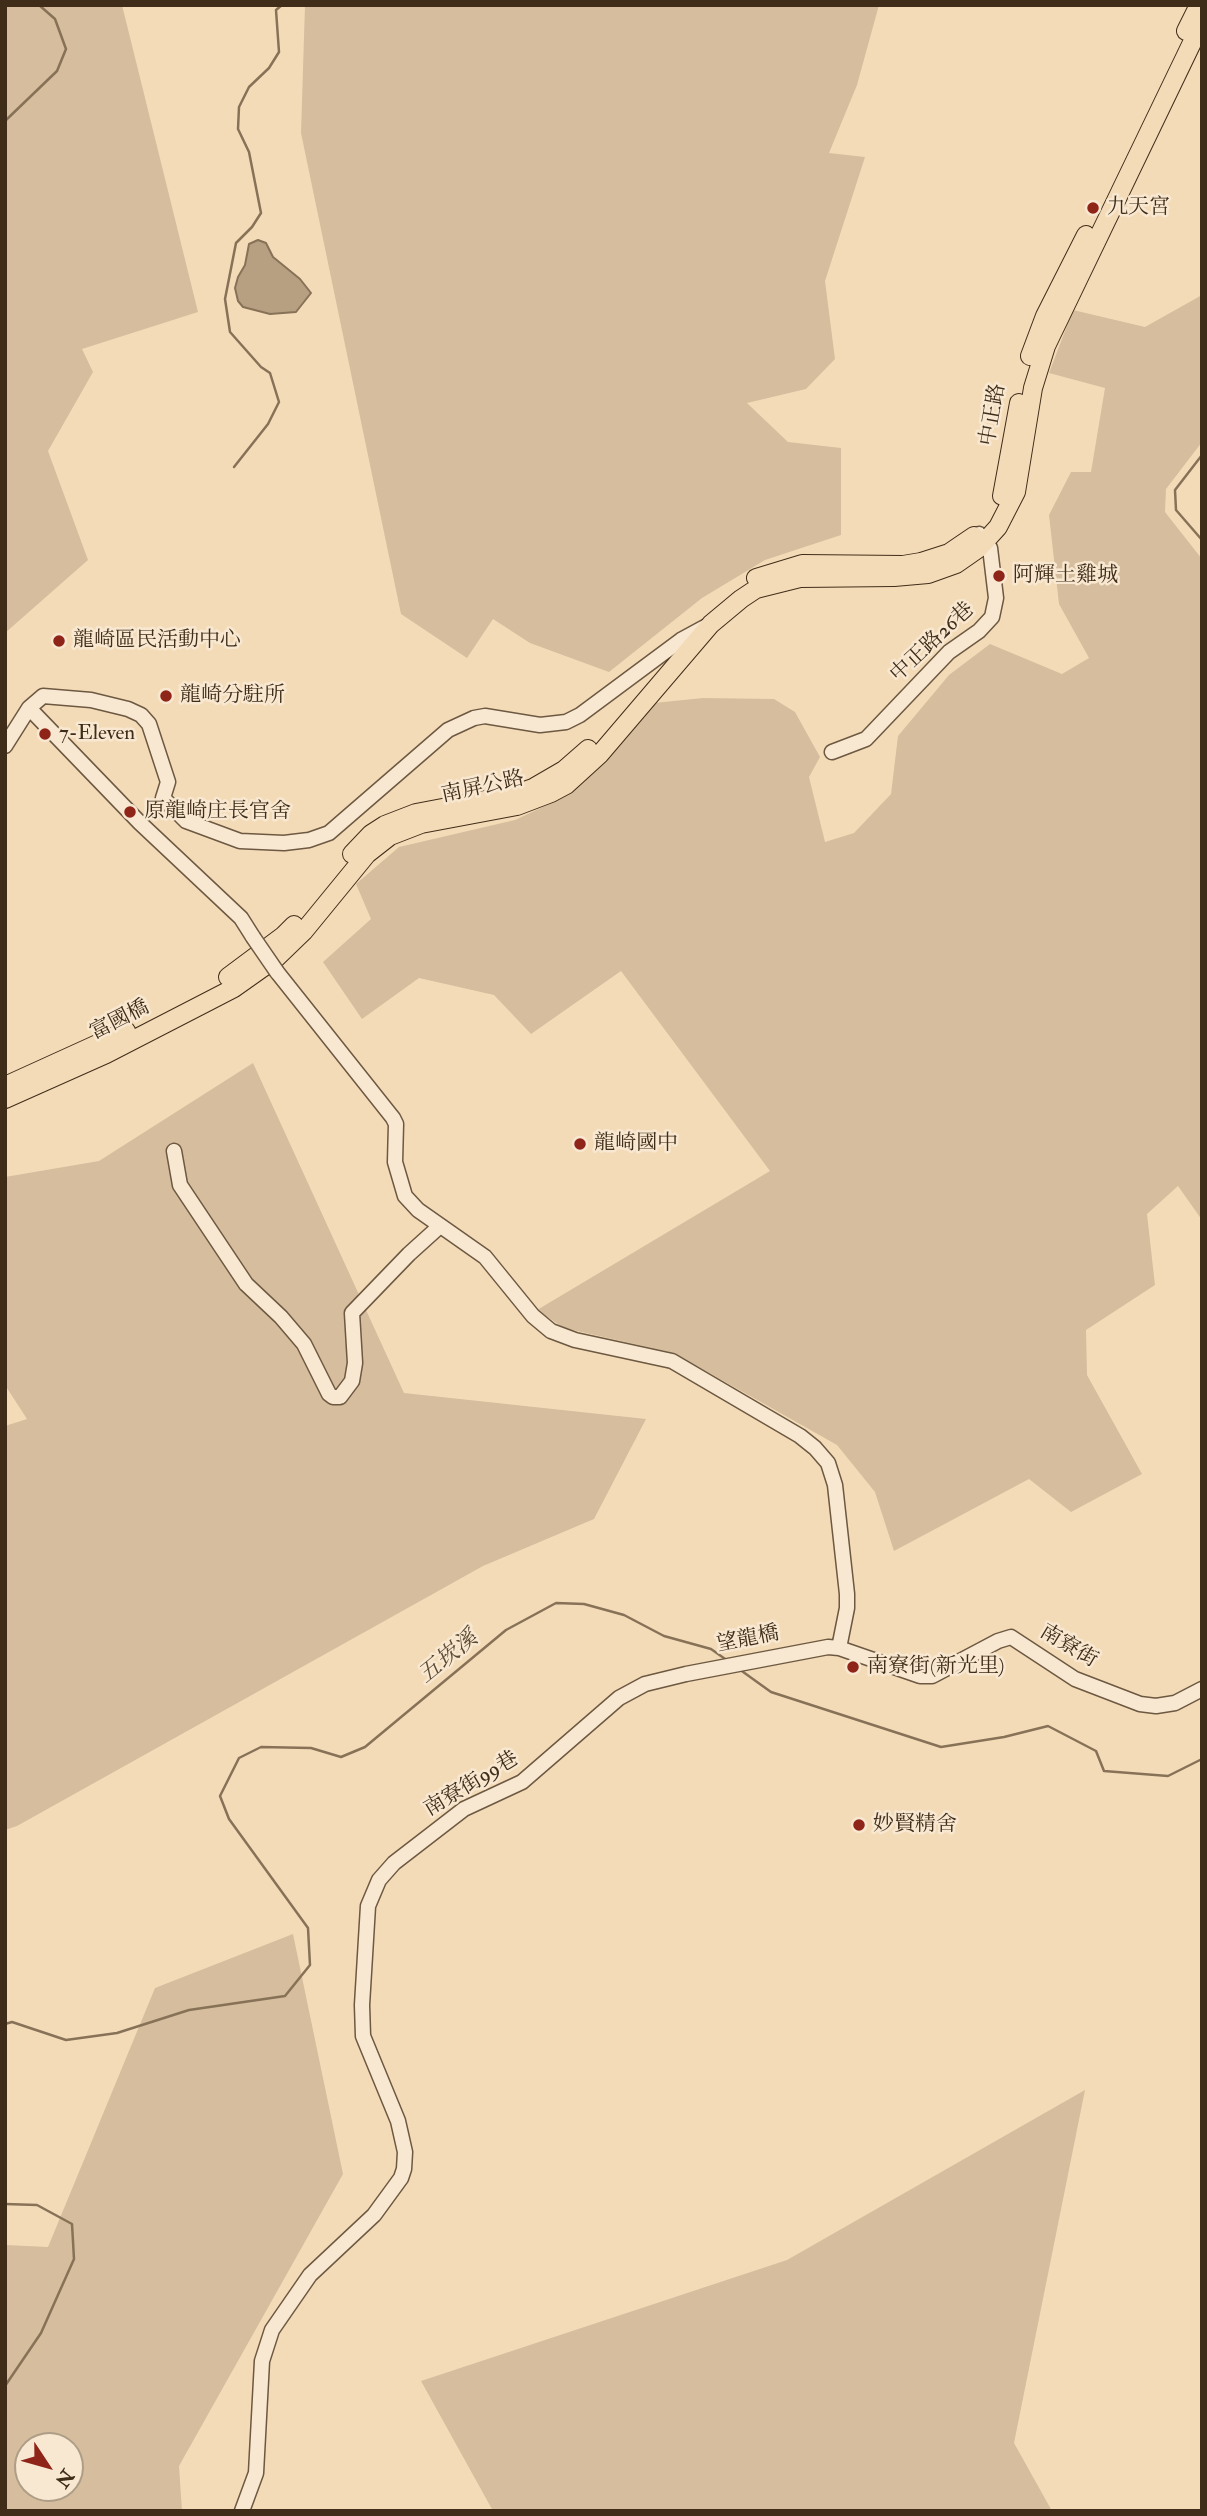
<!DOCTYPE html>
<meta charset="utf-8">
<style>
body{margin:0}
#map{position:relative;width:1207px;height:2516px;overflow:hidden;background:#f4dbb8;font-family:"IM FELL Double Pica",serif}
canvas{display:block}
.frame{position:absolute;inset:0;border:7px solid #402d19;pointer-events:none}
.north{position:absolute;left:14px;top:2432px;width:70px;height:70px;box-sizing:border-box;background:#f8e8d1;border:2px solid #ae9d87;border-radius:50%;rotate:126deg;font-size:19px;font-weight:700;line-height:28px;text-align:center;color:#402d19}
.north::after{content:'';display:block;margin:auto;width:24px;height:32px;background:#8f2418;clip-path:polygon(50% 0,100% 100%,50% 72%,0 100%)}
</style>
<div id="map">
<canvas width="1207" height="2516"></canvas>
<div class="frame"></div>
<div class="north">N</div>
</div>
<script>
const ctx = document.querySelector('canvas').getContext('2d');
ctx.lineJoin = 'round';
function fillPath(path, color) { ctx.fillStyle = color; ctx.fill(path, 'evenodd'); }
const toPath = rows => new Path2D(rows.map(r => 'M' + r).join(''));
function trace(path, color, width, dash) { ctx.strokeStyle = color; ctx.lineWidth = width; ctx.lineCap = dash ? 'butt' : 'round'; ctx.setLineDash(dash || []); ctx.stroke(path); }
function write(font, color, halo, rows, align = 'center') {
  ctx.font = font + ' "IM FELL Double Pica","Noto Serif TC",serif'; ctx.lineWidth = 5; ctx.setLineDash([]); ctx.textBaseline = 'middle'; ctx.strokeStyle = halo; ctx.fillStyle = color; for (const [text, x, y, turn = 0] of rows) {
    ctx.save(); ctx.translate(x, y); ctx.rotate((+turn || 0) * Math.PI / 180); ctx.textAlign = isNaN(turn) ? turn : align; if (halo) ctx.strokeText(text, 0, 0); ctx.fillText(text, 0, 0); ctx.restore();
  }
}
const green = toPath([
 [5,5,122,5,198,312,82,349,93,372,48,451,88,560,5,633],
 [305,5,879,5,857,85,829,153,865,157,825,281,835,359,806,389,747,403,788,442,841,448,841,535,765,560,702,598,609,672,530,643,493,619,467,658,401,614,301,133],
 [1202,295,1202,442,1166,489,1165,512,1202,559,1202,1220,1178,1186,1147,1214,1155,1285,1086,1330,1087,1375,1142,1474,1071,1512,1029,1479,894,1551,875,1492,837,1445,674,1353,564,1328,537,1310,770,1171,621,971,531,1034,494,995,419,978,362,1019,323,962,371,919,356,884,399,847,515,820,564,797,605,760,654,703,703,698,774,699,795,712,820,757,809,777,825,842,854,833,891,794,898,736,949,675,990,644,1062,674,1089,658,1059,604,1049,515,1071,472,1091,472,1105,388,1049,373,1073,310,1145,327],
 [253,1063,404,1393,646,1419,594,1519,483,1566,17,1826,5,1830,5,1426,27,1419,5,1385,5,1177,99,1161],
 [293,1934,343,2174,179,2466,182,2511,5,2511,5,2245,48,2247,155,1988],
 [70,2446,70,2488,28,2488,28,2446],
 [1085,2090,1014,2443,1052,2511,493,2511,421,2381,787,2260]
]);
const water = toPath([
 [258,240,266,243,273,257,300,279,311,293,296,312,270,314,243,307,238,301,235,288,238,277,245,265,249,244,258,240]
]);
const stream = toPath([
 [5,121,57,71,66,49,55,19,39,5],
 [1202,455,1175,490,1176,510,1202,540],
 [234,467,268,424,279,402,270,373,261,367,230,332,225,299,236,243,252,227,261,213,249,152,238,129,239,107,249,87,269,68,279,52,276,10,282,5],
 [739,1669,771,1692,941,1747,1004,1737,1048,1726,1096,1751,1104,1771,1168,1776,1202,1759],
 [5,2024,12,2022,66,2040,117,2033,189,2010,285,1996,310,1965,308,1928,229,1819,220,1796,239,1758,261,1747,311,1748,341,1757,365,1747,506,1630,556,1603,584,1604,624,1615,664,1636,711,1649,728,1661],
 [5,2204,37,2205,72,2224,74,2259,41,2333,5,2386]
]);
const minor = toPath([
 [29,708,140,823,241,918,253,937],
 [5,746,29,708,43,696,91,700,128,709,141,715,149,724,168,782,163,798,186,821,240,841,284,843,309,840,329,833,448,730,474,718,485,716,540,725,566,722,580,715,681,640,705,627],
 [832,752,866,739,949,652,979,631,992,617,996,598,990,548,979,534],
 [277,972,393,1118,396,1124,395,1162,405,1196,418,1210,485,1257,533,1316,551,1331,575,1340,672,1361,800,1436,815,1448,828,1463,835,1485,847,1594,847,1608,839,1648],
 [174,1151,180,1185,246,1284,281,1317,304,1344,329,1394,333,1397,340,1397,352,1381,355,1363,352,1313,409,1254,440,1226],
 [242,2511,256,2473,262,2361,272,2330,310,2275,374,2215,401,2178,404,2169,405,2152,398,2121,363,2036,362,2005,368,1906,379,1880,394,1863,464,1809,522,1782,619,1698,645,1684,686,1674,828,1647,839,1648,920,1676,932,1676,998,1641,1011,1637,1075,1679,1140,1704,1156,1706,1175,1703,1202,1689]
]);
const major = toPath([
 [1186,31,1199,5],
 [1030,356,1045,316,1086,235],
 [1002,496,1019,403],
 [756,578,802,564,903,565,921,562,949,553,974,536],
 [352,854,371,834,385,825,416,813,516,794,533,788,564,770,588,749],
 [228,977,283,936,294,925],
 [5,1086,126,1031],
 [5,1099,106,1054,205,1003,234,988,275,959,304,931,367,854,390,836,421,824,517,806,551,793,566,785,600,754,711,624,741,599,756,589,800,578,894,577,928,574,956,564,979,548,998,527,1016,492,1033,388,1046,346,1202,22]
]);
const minorBridge = toPath([
 [253,937,277,972]
]);
const markers = [
 [1093,208,7,"#8f2418"],
 [999,576,7,"#8f2418"],
 [59,641,7,"#8f2418"],
 [166,696,7,"#8f2418"],
 [45,734,7,"#8f2418"],
 [130,812,7,"#8f2418"],
 [580,1144,7,"#8f2418"],
 [853,1667,7,"#8f2418"],
 [859,1825,7,"#8f2418"]
];
const poiNames = [
 ["九天宮",1107,208],
 ["阿輝土雞城",1013,576],
 ["龍崎區民活動中心",73,641],
 ["龍崎分駐所",180,696],
 ["7-Eleven",59,734],
 ["原龍崎庄長官舍",144,812],
 ["龍崎國中",594,1144],
 ["南寮街(新光里)",867,1667],
 ["妙賢精舍",873,1825]
];
const streetNames = [
 ["中正路",994,415,-80],
 ["中正路26巷",933,643,-43],
 ["南屏公路",483,788,-12],
 ["富國橋",120,1021,-27],
 ["望龍橋",748,1640,-11],
 ["南寮街",1068,1647,31],
 ["南寮街99巷",472,1785,-31]
];
const waterNames = [
 ["五崁溪",449,1658,-39]
];
fillPath(green, '#d5bd9d');
fillPath(water, '#b7a082');
trace(water, '#877258', 2);
trace(stream, '#877258', 2.5);
trace(minor, '#6d5841', 17);
trace(major, '#402d19', 20);
trace(minor, '#f8e8d1', 14);
trace(major, '#f4dbb8', 18);
trace(minorBridge, '#6d5841', 17, []);
trace(minorBridge, '#f8e8d1', 14);
for (const [x, y, r, color] of markers) { const dot = new Path2D(); dot.arc(x, y, r, 0, 2 * Math.PI); ctx.fillStyle = color; ctx.fill(dot); trace(dot, '#f8e8d1', 2.5); }
write('21px', '#402d19', '#f8e8d1', poiNames, 'left');
write('21px', '#402d19', '#f8e8d1', streetNames);
write('italic 23px', '#5e4a33', '#f8e8d1', waterNames);
</script>
